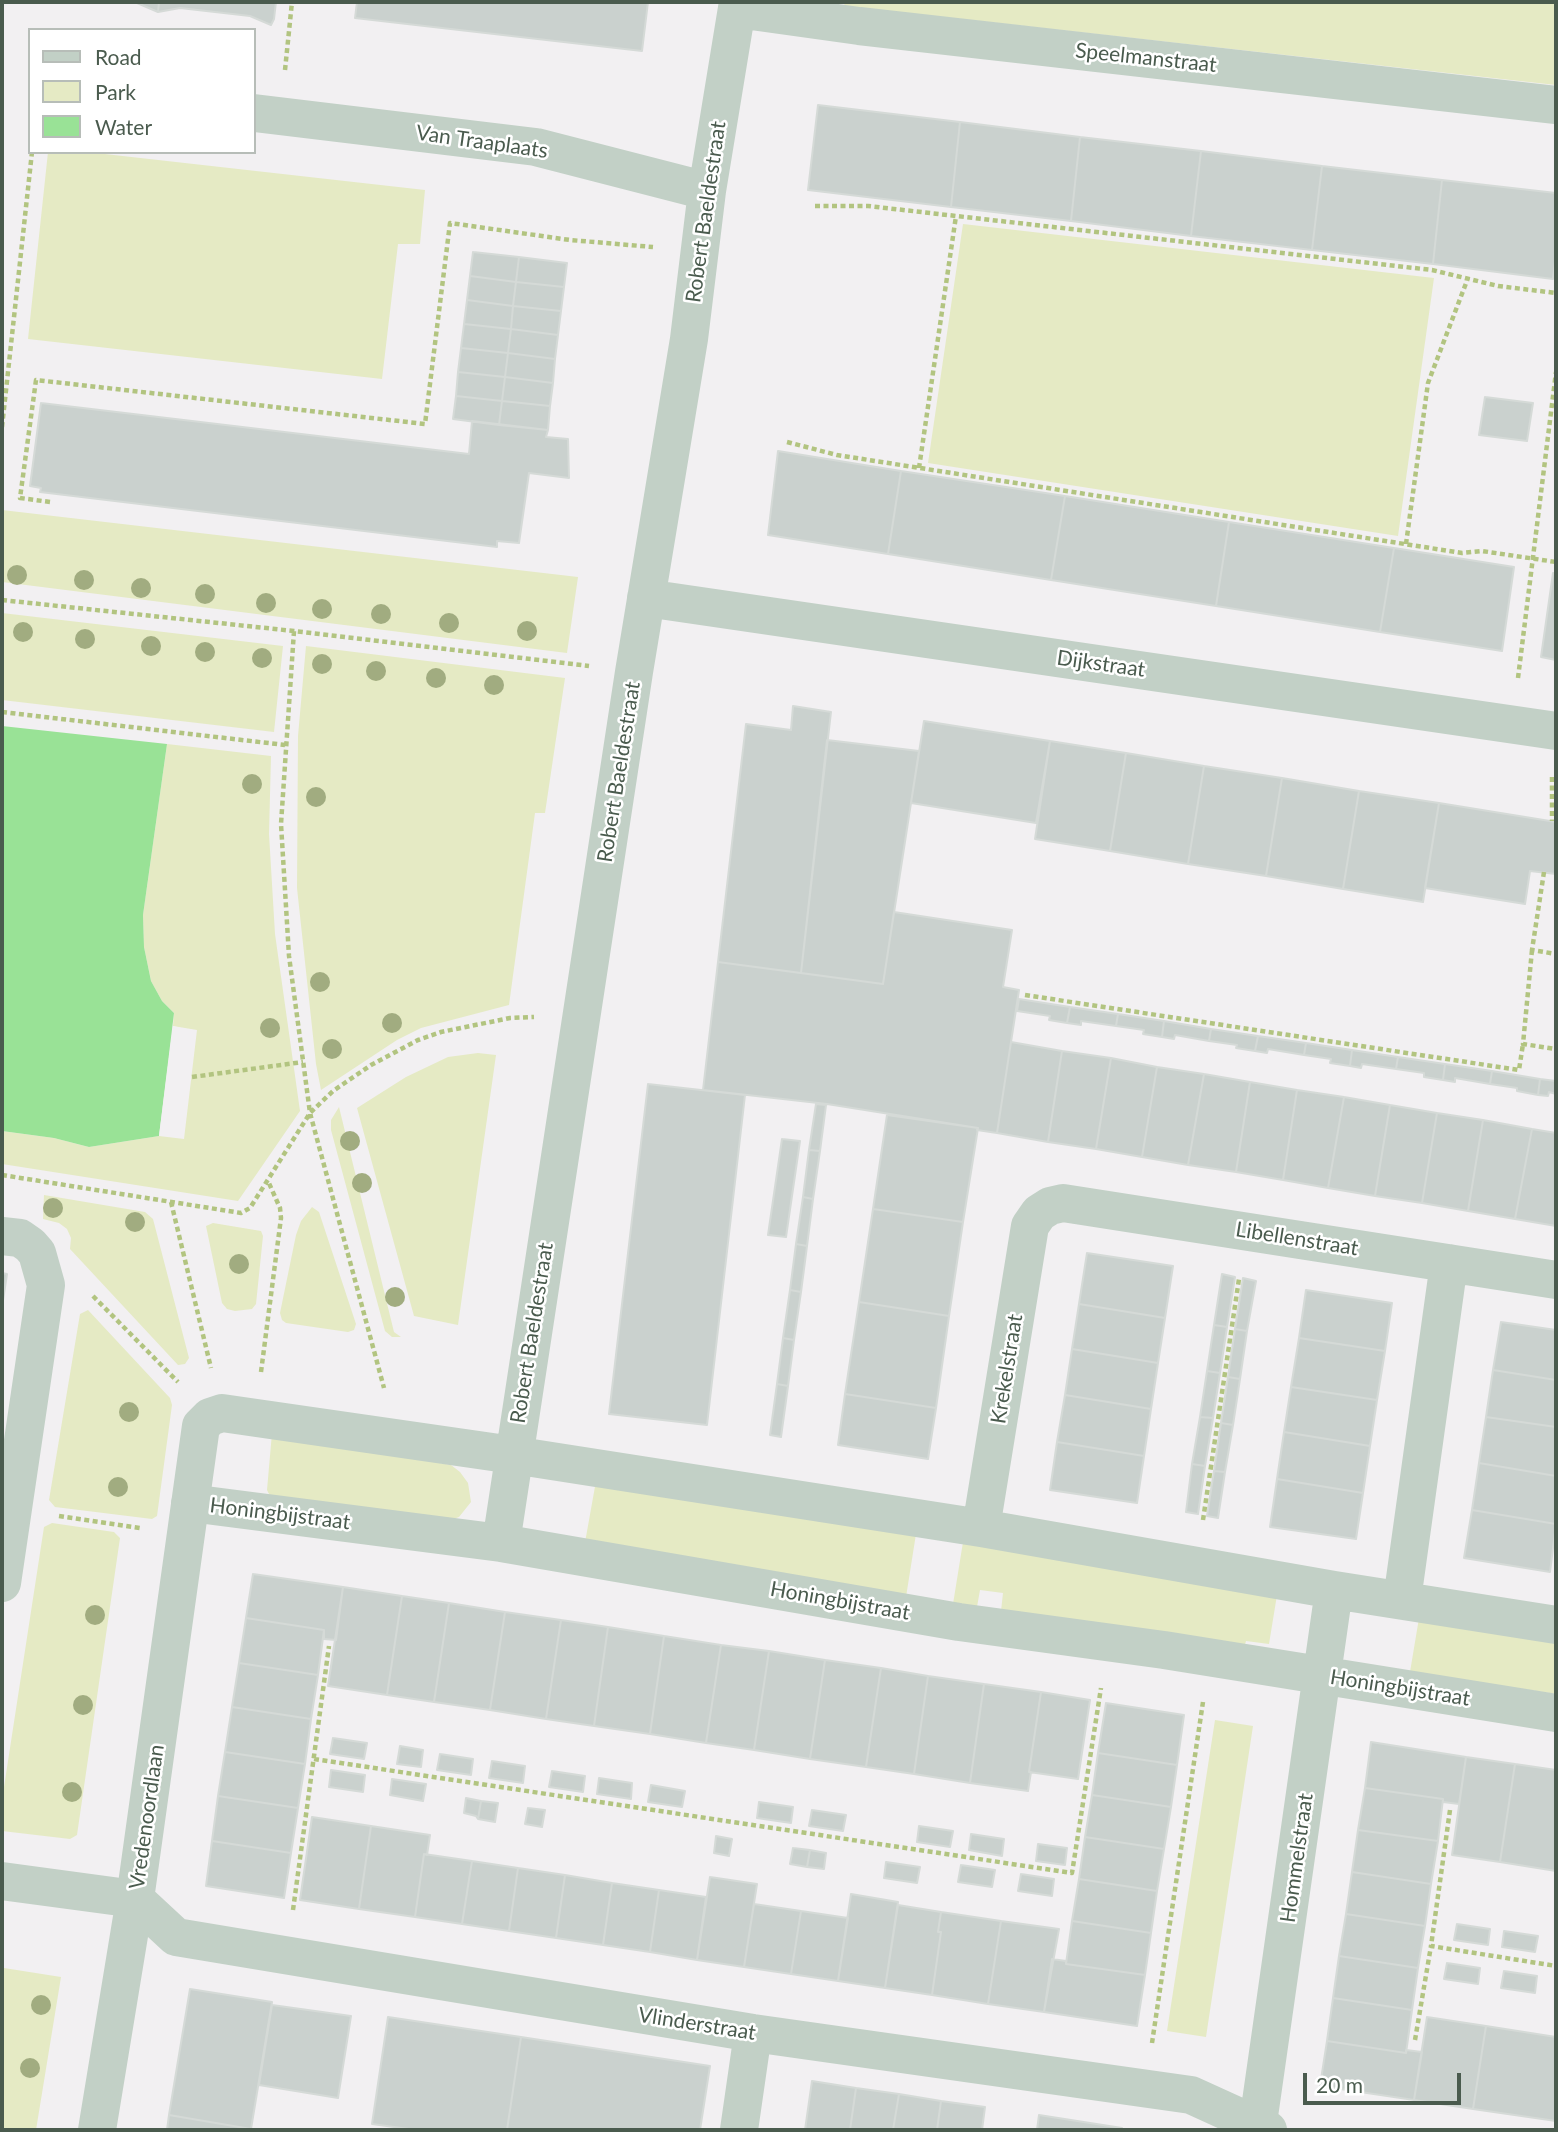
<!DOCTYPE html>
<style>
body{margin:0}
#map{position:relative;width:1558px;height:2132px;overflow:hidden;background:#f2f0f2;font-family:Lato,sans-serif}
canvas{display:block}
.frame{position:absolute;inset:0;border:4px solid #4a5b4e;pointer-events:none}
.legend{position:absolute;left:28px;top:28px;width:228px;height:126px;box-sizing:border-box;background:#fff;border:2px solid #b7bdb8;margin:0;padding:9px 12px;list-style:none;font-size:21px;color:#4a5b4e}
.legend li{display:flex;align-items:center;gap:14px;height:35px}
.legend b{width:35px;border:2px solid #b7bdb8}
.scale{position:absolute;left:1303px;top:2073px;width:158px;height:32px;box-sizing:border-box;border:4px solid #4a5b4e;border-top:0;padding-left:9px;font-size:21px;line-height:24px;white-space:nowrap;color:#4a5b4e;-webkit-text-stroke:5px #fff;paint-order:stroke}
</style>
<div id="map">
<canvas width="1558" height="2132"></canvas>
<div class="frame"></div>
<ul class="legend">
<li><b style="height:9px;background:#c2d0c6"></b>Road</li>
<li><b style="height:19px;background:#e5eac4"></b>Park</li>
<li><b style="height:19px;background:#99e296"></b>Water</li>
</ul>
<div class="scale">20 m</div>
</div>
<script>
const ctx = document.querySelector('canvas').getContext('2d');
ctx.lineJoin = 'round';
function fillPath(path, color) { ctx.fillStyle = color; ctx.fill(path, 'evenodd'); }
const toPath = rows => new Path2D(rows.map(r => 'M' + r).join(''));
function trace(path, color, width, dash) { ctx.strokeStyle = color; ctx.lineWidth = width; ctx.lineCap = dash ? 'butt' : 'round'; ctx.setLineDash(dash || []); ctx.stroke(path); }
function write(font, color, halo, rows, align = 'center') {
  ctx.font = font + ' Lato,sans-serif'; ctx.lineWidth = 5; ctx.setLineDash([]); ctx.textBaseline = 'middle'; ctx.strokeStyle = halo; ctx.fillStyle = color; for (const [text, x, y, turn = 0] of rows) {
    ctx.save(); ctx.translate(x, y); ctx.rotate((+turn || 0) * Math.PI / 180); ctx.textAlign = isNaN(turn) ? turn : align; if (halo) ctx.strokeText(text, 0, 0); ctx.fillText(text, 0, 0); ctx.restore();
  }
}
const green = toPath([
 [845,2,1556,2,1556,85,844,6],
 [48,152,87,152,425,190,420,244,398,244,382,379,28,339],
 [963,224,1434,278,1398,536,928,463],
 [2,510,578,577,567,653,2,582],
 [2,613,283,646,274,732,2,700],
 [306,646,565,678,545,813,535,813,509,1005,421,1028,397,1040,321,1090,316,1064,297,888,298,736],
 [167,744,271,756,269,834,275,934,300,1111,238,1201,2,1164,2,1131,54,1138,89,1147,159,1136,184,1139,197,1030,173,1026,174,1013,162,1001,151,981,144,947,143,915],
 [478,1053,496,1055,458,1325,414,1316,357,1108,406,1077,448,1057],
 [339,1107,394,1332,401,1337,392,1337,385,1331,331,1130,331,1120],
 [44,1195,145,1212,153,1219,189,1358,185,1364,178,1365,70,1249,71,1238,67,1229,59,1223,43,1219],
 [312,1207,319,1212,356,1324,354,1330,348,1332,286,1323,282,1320,280,1313,296,1235,301,1221],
 [213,1223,261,1231,263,1236,256,1304,252,1309,235,1311,227,1309,222,1303,206,1226],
 [88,1310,170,1398,172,1405,157,1516,152,1519,55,1507,49,1500,80,1314],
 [272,1433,451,1465,460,1472,468,1483,471,1502,459,1517,448,1521,270,1496,267,1490],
 [596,1481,916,1534,906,1597,584,1548],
 [52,1523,114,1532,120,1538,77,1835,70,1839,2,1831,2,1800,44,1527],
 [963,1542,1277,1595,1269,1644,1246,1641,1244,1648,1001,1611,1003,1593,980,1590,977,1607,953,1604],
 [1419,1618,1556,1641,1556,1694,1410,1672],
 [1215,1720,1253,1726,1206,2037,1167,2031],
 [4,1968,61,1977,36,2130,2,2130,2,1982]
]);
const water = toPath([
 [2,726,167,744,143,915,144,947,151,981,162,1001,174,1013,159,1136,89,1147,54,1138,2,1131]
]);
const pier = toPath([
 [173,1026,177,1027,162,1136,159,1136]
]);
const building = toPath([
 [126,2,159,2,158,12,137,3,126,2],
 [159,2,276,2,274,19,271,25,250,16,180,8,158,12,159,2],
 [357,2,648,2,642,51,355,18,357,2],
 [818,105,960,122,951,207,808,190,818,105],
 [960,122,1080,137,1071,221,951,207,960,122],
 [1080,137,1201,151,1191,236,1071,221,1080,137],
 [1201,151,1322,166,1312,250,1191,236,1201,151],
 [1322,166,1442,180,1433,264,1312,250,1322,166],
 [1442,180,1556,193,1556,253,1553,279,1433,264,1442,180],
 [473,252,519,257,516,282,470,276,473,252],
 [519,257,567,263,564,287,516,282,519,257],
 [470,276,516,282,513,306,467,300,470,276],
 [516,282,564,287,561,311,513,306,516,282],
 [467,300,513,306,511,329,464,324,467,300],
 [513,306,561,311,558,335,511,329,513,306],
 [464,324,511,329,508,353,461,348,464,324],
 [511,329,558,335,555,359,508,353,511,329],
 [461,348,508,353,505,377,458,372,461,348],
 [508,353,555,359,553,383,505,377,508,353],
 [458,372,505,377,502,401,456,396,458,372],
 [505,377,553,383,550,406,502,401,505,377],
 [456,396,502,401,499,425,453,419,456,396],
 [1485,397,1533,403,1527,441,1479,435,1485,397],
 [502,401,550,406,548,430,499,425,502,401],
 [41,403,469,454,472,421,548,430,546,437,568,439,569,478,529,473,519,543,497,541,497,547,40,492,41,488,30,486,41,403],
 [778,451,901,471,888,554,768,535,778,451],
 [901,471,1065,496,1051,580,888,554,901,471],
 [1065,496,1229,522,1216,606,1051,580,1065,496],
 [1229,522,1394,548,1380,632,1216,606,1229,522],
 [1394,548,1514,567,1502,651,1380,632,1394,548],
 [1553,573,1556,574,1556,660,1541,657,1553,573],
 [793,706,831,712,801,973,718,962,746,724,791,730,793,706],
 [924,721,1050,741,1036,823,911,803,924,721],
 [827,740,919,751,883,984,801,973,827,740],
 [1050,741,1126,753,1110,851,1035,839,1050,741],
 [1126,753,1204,766,1188,864,1110,851,1126,753],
 [1204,766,1282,778,1266,876,1188,864,1204,766],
 [1282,778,1359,791,1343,889,1266,876,1282,778],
 [1359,791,1439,803,1423,902,1343,889,1359,791],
 [1439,803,1556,822,1556,874,1530,871,1525,904,1425,888,1439,803],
 [894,912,1012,930,1003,987,1019,990,997,1133,977,1130,978,1128,827,1104,703,1090,718,962,883,984,894,912],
 [1019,999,1070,1007,1067,1023,1049,1020,1050,1016,1017,1011,1019,999],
 [1070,1007,1118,1014,1116,1026,1081,1021,1081,1025,1067,1023,1070,1007],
 [1118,1014,1164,1021,1162,1037,1143,1034,1144,1030,1116,1026,1118,1014],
 [1164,1021,1211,1029,1209,1041,1175,1035,1174,1039,1162,1037,1164,1021],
 [1211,1029,1258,1036,1255,1051,1236,1048,1237,1045,1209,1041,1211,1029],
 [1258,1036,1306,1043,1304,1055,1268,1049,1267,1053,1255,1051,1258,1036],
 [1011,1042,1062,1051,1048,1142,997,1133,1011,1042],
 [1306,1043,1352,1050,1350,1066,1330,1063,1331,1059,1304,1055,1306,1043],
 [1352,1050,1398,1057,1396,1069,1362,1064,1361,1068,1350,1066,1352,1050],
 [1062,1051,1111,1058,1096,1149,1048,1142,1062,1051],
 [1398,1057,1445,1064,1443,1080,1424,1077,1424,1073,1396,1069,1398,1057],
 [1111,1058,1157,1067,1142,1157,1096,1149,1111,1058],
 [1445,1064,1492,1071,1490,1084,1455,1078,1455,1082,1443,1080,1445,1064],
 [1157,1067,1204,1074,1188,1165,1142,1157,1157,1067],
 [1492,1071,1540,1079,1538,1095,1517,1091,1517,1088,1490,1084,1492,1071],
 [1204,1074,1250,1082,1236,1172,1188,1165,1204,1074],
 [1540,1079,1556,1081,1556,1094,1549,1092,1548,1096,1538,1095,1540,1079],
 [1250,1082,1297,1090,1283,1180,1236,1172,1250,1082],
 [648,1084,745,1095,707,1425,609,1414,648,1084],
 [1297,1090,1344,1097,1328,1188,1283,1180,1297,1090],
 [1344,1097,1390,1105,1375,1196,1328,1188,1344,1097],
 [816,1104,826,1105,820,1151,809,1150,816,1104],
 [1390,1105,1437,1113,1422,1203,1375,1196,1390,1105],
 [1437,1113,1483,1120,1468,1211,1422,1203,1437,1113],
 [887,1115,978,1128,963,1222,873,1209,887,1115],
 [1483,1120,1532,1129,1515,1219,1468,1211,1483,1120],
 [1532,1129,1556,1133,1556,1226,1515,1219,1532,1129],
 [782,1139,800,1141,786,1237,768,1235,782,1139],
 [809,1150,820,1151,813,1199,803,1197,809,1150],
 [803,1197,813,1199,807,1246,796,1244,803,1197],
 [873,1209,963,1222,949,1316,859,1302,873,1209],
 [796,1244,807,1246,801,1292,790,1290,796,1244],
 [1087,1253,1173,1266,1165,1318,1079,1304,1087,1253],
 [2,1273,7,1274,2,1307,2,1273],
 [1222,1274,1235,1277,1227,1327,1214,1325,1222,1274],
 [1243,1278,1256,1281,1247,1331,1235,1329,1243,1278],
 [790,1290,801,1292,794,1340,783,1338,790,1290],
 [1306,1290,1392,1303,1385,1351,1299,1338,1306,1290],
 [859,1302,949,1316,936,1408,845,1394,859,1302],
 [1079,1304,1165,1318,1158,1363,1072,1349,1079,1304],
 [1501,1322,1556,1330,1556,1380,1493,1370,1501,1322],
 [1214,1325,1227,1327,1220,1373,1207,1371,1214,1325],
 [1235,1329,1247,1331,1240,1379,1228,1377,1235,1329],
 [783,1338,794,1340,788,1386,777,1384,783,1338],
 [1299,1338,1385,1351,1377,1400,1291,1387,1299,1338],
 [1072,1349,1158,1363,1151,1409,1065,1395,1072,1349],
 [1493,1370,1556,1380,1556,1427,1486,1417,1493,1370],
 [1207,1371,1220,1373,1213,1418,1200,1417,1207,1371],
 [1228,1377,1240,1379,1233,1425,1221,1423,1228,1377],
 [777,1384,788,1386,781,1437,770,1435,777,1384],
 [1291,1387,1377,1400,1370,1446,1284,1432,1291,1387],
 [845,1394,936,1408,928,1459,838,1445,845,1394],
 [1065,1395,1151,1409,1144,1456,1057,1442,1065,1395],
 [1200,1417,1213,1418,1205,1466,1192,1464,1200,1417],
 [1486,1417,1556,1427,1556,1476,1479,1463,1486,1417],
 [1221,1423,1233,1425,1225,1472,1214,1471,1221,1423],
 [1284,1432,1370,1446,1363,1493,1277,1479,1284,1432],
 [1057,1442,1144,1456,1137,1503,1050,1490,1057,1442],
 [1479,1463,1556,1476,1556,1524,1472,1510,1479,1463],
 [1192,1464,1205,1466,1198,1514,1186,1512,1192,1464],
 [1214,1471,1225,1472,1218,1518,1207,1516,1214,1471],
 [1277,1479,1363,1493,1356,1539,1270,1527,1277,1479],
 [1472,1510,1556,1524,1550,1572,1464,1558,1472,1510],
 [253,1574,343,1587,336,1640,324,1639,324,1630,246,1618,253,1574],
 [343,1587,402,1596,387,1695,328,1686,343,1587],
 [402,1596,449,1603,434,1702,387,1695,402,1596],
 [449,1603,505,1612,490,1710,434,1702,449,1603],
 [505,1612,561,1620,546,1719,490,1710,505,1612],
 [246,1618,324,1630,318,1675,239,1663,246,1618],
 [561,1620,608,1627,594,1726,546,1719,561,1620],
 [608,1627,664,1636,650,1734,594,1726,608,1627],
 [664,1636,721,1645,706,1743,650,1734,664,1636],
 [721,1645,769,1651,754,1750,706,1743,721,1645],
 [769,1651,825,1660,810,1759,754,1750,769,1651],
 [825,1660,881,1668,866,1767,810,1759,825,1660],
 [239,1663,318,1675,311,1719,232,1707,239,1663],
 [881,1668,928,1676,914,1774,866,1767,881,1668],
 [928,1676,984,1684,970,1783,914,1774,928,1676],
 [984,1684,1041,1692,1029,1772,1031,1772,1028,1791,970,1783,984,1684],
 [1041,1692,1090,1700,1078,1779,1029,1772,1041,1692],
 [1106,1703,1184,1715,1177,1765,1098,1753,1106,1703],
 [232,1707,311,1719,305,1764,225,1752,232,1707],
 [333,1738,367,1743,364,1759,330,1754,333,1738],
 [1371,1742,1466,1757,1459,1804,1443,1802,1443,1799,1365,1788,1371,1742],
 [400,1746,423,1750,421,1767,397,1764,400,1746],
 [225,1752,305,1764,298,1808,218,1796,225,1752],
 [1098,1753,1177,1765,1171,1807,1092,1795,1098,1753],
 [440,1754,473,1759,471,1775,437,1770,440,1754],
 [1466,1757,1515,1764,1500,1862,1452,1855,1466,1757],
 [492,1761,525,1766,523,1783,489,1778,492,1761],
 [1515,1764,1556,1770,1556,1871,1500,1862,1515,1764],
 [331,1770,365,1775,363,1792,329,1787,331,1770],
 [552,1771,585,1776,583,1792,549,1787,552,1771],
 [599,1778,632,1783,631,1799,597,1794,599,1778],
 [392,1779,426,1784,423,1801,390,1795,392,1779],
 [651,1785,685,1791,682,1807,648,1802,651,1785],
 [1365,1788,1443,1799,1438,1841,1358,1830,1365,1788],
 [1092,1795,1171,1807,1164,1849,1085,1837,1092,1795],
 [218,1796,298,1808,291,1853,212,1841,218,1796],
 [466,1798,481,1801,478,1819,476,1816,464,1813,466,1798],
 [481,1801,498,1803,495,1822,478,1819,481,1801],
 [759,1802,793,1807,791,1823,757,1818,759,1802],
 [528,1808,545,1810,542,1827,525,1824,528,1808],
 [812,1810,846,1815,843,1831,809,1826,812,1810],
 [312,1817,371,1826,359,1909,300,1900,312,1817],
 [371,1826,430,1835,427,1855,424,1854,415,1917,359,1909,371,1826],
 [919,1826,953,1831,950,1847,917,1842,919,1826],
 [1358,1830,1438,1841,1431,1884,1352,1872,1358,1830],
 [971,1834,1004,1839,1002,1856,969,1850,971,1834],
 [716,1836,732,1839,729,1856,714,1853,716,1836],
 [1085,1837,1164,1849,1157,1891,1079,1879,1085,1837],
 [212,1841,291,1853,284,1898,206,1886,212,1841],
 [1038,1844,1067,1848,1065,1865,1036,1861,1038,1844],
 [793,1848,810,1850,807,1867,790,1864,793,1848],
 [810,1850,826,1853,824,1869,807,1867,810,1850],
 [424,1854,472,1861,462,1924,415,1917,424,1854],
 [472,1861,518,1868,509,1931,462,1924,472,1861],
 [886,1862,920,1867,917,1883,884,1878,886,1862],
 [961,1865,995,1870,992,1887,958,1882,961,1865],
 [518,1868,565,1875,556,1938,509,1931,518,1868],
 [1352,1872,1431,1884,1425,1926,1346,1914,1352,1872],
 [1021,1874,1054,1879,1052,1896,1018,1891,1021,1874],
 [565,1875,612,1883,603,1945,556,1938,565,1875],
 [710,1877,757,1884,744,1967,697,1960,710,1877],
 [1079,1879,1157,1891,1151,1933,1072,1921,1079,1879],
 [612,1883,659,1890,650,1952,603,1945,612,1883],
 [659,1890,706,1897,697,1960,650,1952,659,1890],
 [851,1894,898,1902,885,1988,838,1981,851,1894],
 [754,1904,801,1911,791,1974,744,1967,754,1904],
 [898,1905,941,1912,938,1932,941,1932,932,1995,885,1988,898,1905],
 [801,1911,848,1918,838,1981,791,1974,801,1911],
 [941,1912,1001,1921,988,2004,932,1995,941,1932,938,1932,941,1912],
 [1346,1914,1425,1926,1418,1968,1339,1956,1346,1914],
 [1001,1921,1059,1929,1044,2012,988,2004,1001,1921],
 [1072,1921,1151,1933,1145,1975,1066,1964,1072,1921],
 [1457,1924,1490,1929,1488,1945,1454,1940,1457,1924],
 [1504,1931,1538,1936,1535,1952,1502,1947,1504,1931],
 [1339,1956,1418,1968,1412,2010,1333,1998,1339,1956],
 [1052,1959,1066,1961,1066,1964,1145,1975,1137,2026,1044,2012,1052,1959],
 [1447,1963,1480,1968,1478,1984,1444,1979,1447,1963],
 [1504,1971,1537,1976,1535,1993,1501,1988,1504,1971],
 [190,1989,272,2002,251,2129,169,2115,190,1989],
 [1333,1998,1412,2010,1406,2053,1327,2041,1333,1998],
 [272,2005,351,2016,338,2098,259,2085,272,2005],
 [388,2017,521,2037,507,2130,416,2130,372,2124,388,2017],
 [1427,2017,1486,2026,1473,2109,1414,2100,1427,2017],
 [1486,2026,1556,2037,1556,2121,1473,2109,1486,2026],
 [521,2037,710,2066,700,2130,507,2130,521,2037],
 [1327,2041,1406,2053,1406,2050,1422,2052,1414,2100,1320,2086,1327,2041],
 [812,2081,856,2088,850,2130,805,2130,812,2081],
 [856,2088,899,2094,893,2130,850,2130,856,2088],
 [899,2094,941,2101,937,2130,893,2130,899,2094],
 [941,2101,985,2107,982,2130,937,2130,941,2101],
 [169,2115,251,2129,251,2130,167,2130,169,2115],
 [1039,2115,1122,2128,1122,2130,1037,2130,1039,2115]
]);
const path = toPath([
 [285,70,292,2],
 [815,206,868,206,1432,270,1498,286,1556,293],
 [2,427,32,152],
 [787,442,837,455,1462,553,1482,551,1556,562],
 [919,468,956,216],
 [50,502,20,498,36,380,425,424,450,223,570,240,653,247],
 [1406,544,1428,383,1468,278],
 [2,600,294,631,589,666],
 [294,631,281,824,289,956,310,1113,384,1388],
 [1518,678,1556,372],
 [2,712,285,745],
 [1552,777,1552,821],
 [1544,872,1532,950,1556,954],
 [1532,950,1523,1044,1556,1049],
 [1025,995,1519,1070,1523,1044],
 [192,1077,303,1062],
 [2,1175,241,1213,250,1208,310,1113,333,1091,371,1065,418,1040,441,1032,510,1018,534,1017],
 [171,1202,211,1368],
 [93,1296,178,1382],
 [261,1372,281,1218,280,1208,268,1181],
 [59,1516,140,1528],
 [1203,1520,1239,1279],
 [314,1759,1072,1873,1101,1688],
 [1450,1810,1431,1946,1556,1966],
 [293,1910,329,1646],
 [1415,2040,1431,1946],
 [1152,2043,1203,1702]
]);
const street = toPath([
 [737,9,859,26,1556,105],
 [254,113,536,147,707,191],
 [646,598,1556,731],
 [2,1236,20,1238,30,1245,37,1253,46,1285,2,1583],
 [190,1503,501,1543,959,1622,1164,1650,1556,1713],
 [981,1528,1030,1226,1039,1213,1050,1206,1063,1203,1556,1280],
 [501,1543,634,672,689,339,707,191,738,2],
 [1402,1600,1449,1263],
 [2,1881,135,1899],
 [135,1899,176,1937,753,2033,1191,2095,1268,2130],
 [97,2130,135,1899,201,1426,210,1417,222,1413,513,1455,981,1528,1334,1590,1556,1625],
 [739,2130,753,2033],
 [1257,2130,1334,1590]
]);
const trees = [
 [17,575],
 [84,580],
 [141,588],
 [205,594],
 [266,603],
 [322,609],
 [381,614],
 [449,623],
 [527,631],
 [23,632],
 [85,639],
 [151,646],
 [205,652],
 [262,658],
 [322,664],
 [376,671],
 [436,678],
 [494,685],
 [252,784],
 [316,797],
 [320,982],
 [392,1023],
 [270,1028],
 [332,1049],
 [350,1141],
 [362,1183],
 [53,1208],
 [135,1222],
 [239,1264],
 [395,1297],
 [129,1412],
 [118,1487],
 [95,1615],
 [83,1705],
 [72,1792],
 [41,2005],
 [30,2068]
];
const streetNames = [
 ["Speelmanstraat",1146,58,6],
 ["Van Traaplaats",482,142,8],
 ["Robert Baeldestraat",706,212,-82],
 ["Dijkstraat",1101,664,8],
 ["Robert Baeldestraat",619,772,-81],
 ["Libellenstraat",1297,1239,9],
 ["Robert Baeldestraat",532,1333,-81],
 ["Krekelstraat",1007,1369,-81],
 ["Honingbijstraat",280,1514,7],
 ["Honingbijstraat",840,1601,10],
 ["Honingbijstraat",1400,1688,9],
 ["Vredenoordlaan",147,1817,-82],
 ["Hommelstraat",1297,1858,-82],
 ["Vlinderstraat",697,2024,9]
];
fillPath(green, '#e5eac4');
fillPath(water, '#99e296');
fillPath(pier, '#f2f0f2');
fillPath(building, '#cad1ce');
trace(building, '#d5dad7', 2);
trace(path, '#b2c480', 4.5, [5, 3.5]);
trace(street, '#c2d0c6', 38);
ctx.fillStyle = '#a1ac80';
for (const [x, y] of trees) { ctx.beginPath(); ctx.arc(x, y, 10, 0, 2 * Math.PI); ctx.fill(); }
write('21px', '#4a5b4e', '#fff', streetNames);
</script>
